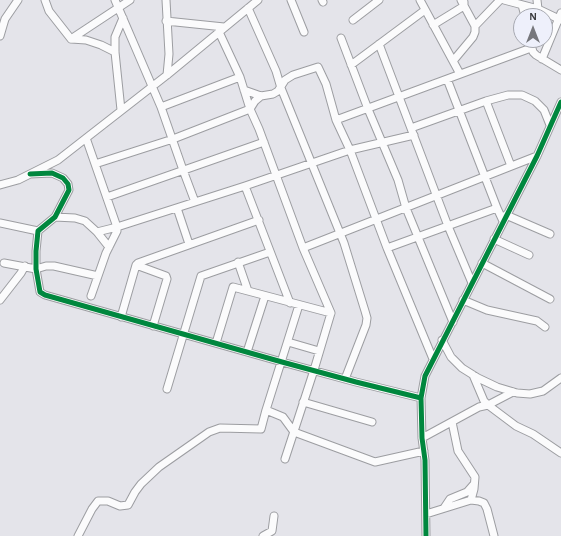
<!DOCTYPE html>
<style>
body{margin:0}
#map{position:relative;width:561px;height:536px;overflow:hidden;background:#e4e4ea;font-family:"Alegreya Sans",sans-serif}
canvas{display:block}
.north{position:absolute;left:513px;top:8px;width:40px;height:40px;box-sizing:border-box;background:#eef0fb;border:1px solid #a6a8b0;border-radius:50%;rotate:0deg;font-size:11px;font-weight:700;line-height:16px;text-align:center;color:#3b3c40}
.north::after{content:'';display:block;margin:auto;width:14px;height:18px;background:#76777c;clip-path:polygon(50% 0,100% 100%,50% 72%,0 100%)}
</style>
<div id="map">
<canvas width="561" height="536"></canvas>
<div class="north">N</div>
</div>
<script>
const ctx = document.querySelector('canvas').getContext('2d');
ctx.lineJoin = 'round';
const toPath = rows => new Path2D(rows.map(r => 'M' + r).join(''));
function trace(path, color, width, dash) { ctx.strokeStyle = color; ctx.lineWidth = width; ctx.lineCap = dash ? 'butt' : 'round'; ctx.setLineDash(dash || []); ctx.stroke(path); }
const street = toPath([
 [45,0,49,11,71,39],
 [115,0,161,107,240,77],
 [166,0,169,54,167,75],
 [291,0,304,32],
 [322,0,323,2],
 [420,0,460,74],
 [504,0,538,9,561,20],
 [537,0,538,9],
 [522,5,525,16],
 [248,8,276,71,281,88,344,243,365,311,367,318,366,325,345,379],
 [353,20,379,0],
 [166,21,224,27],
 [433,25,464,6,464,2],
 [475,26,500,0],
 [219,32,240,77,250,109,259,129,303,248,331,313],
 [0,36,5,19,18,0],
 [341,38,368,109,398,180,406,208,453,322],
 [71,39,130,0],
 [71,39,86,40,101,45,115,52],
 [530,40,533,52,536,55,561,70],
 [379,44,448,226,472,283],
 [542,59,561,13],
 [453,61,473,37,475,32,475,26,461,0],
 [351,65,425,10],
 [447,79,497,208,503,221],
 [486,101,511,166],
 [161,107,183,170,195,202],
 [121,110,115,52,115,37,123,18],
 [336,120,531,48],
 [411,128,486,101,508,95,522,95,535,101,544,110,550,125],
 [414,135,350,150,387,248,433,359],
 [86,138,117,227,117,231,106,253,91,296],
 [95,164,173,139,250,109,255,101,261,96],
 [30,174,52,173,63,178,68,184,69,190,55,217,38,231,36,251,36,269,40,292,45,295,282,362,356,382,421,398],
 [0,185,18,180,58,160,167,75,258,0],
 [245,186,290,303],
 [107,197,264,142],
 [177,208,189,244],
 [506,215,550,234],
 [55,217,75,218,85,221,97,232,109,247],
 [0,223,38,231],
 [97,232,117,227,245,186,350,150,336,120,326,84,318,67,293,75,285,80,278,91,273,94,261,96,244,90],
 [494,239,529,255],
 [303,248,537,156],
 [387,248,497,208],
 [238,262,248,291],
 [4,263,36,269,46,266,54,266,98,276],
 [482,263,550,299],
 [136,265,166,276,167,279,153,326],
 [0,300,21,273,25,266],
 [463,300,487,310,537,321,545,327],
 [299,305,266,410,283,417,294,432,375,462,424,451],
 [121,317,136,265,138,263,259,220],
 [442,340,451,357,462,368,478,378,497,387,517,393,530,394,543,391,561,378],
 [288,342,319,351],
 [216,343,233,287,331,313,314,370,285,459],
 [247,352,265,296],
 [473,375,484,401,488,405,513,392],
 [167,389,201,276,270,252],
 [303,402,372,422],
 [452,422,458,451,475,477,474,489,471,500],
 [422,438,479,407,488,405,516,426,533,434,561,453],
 [444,508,450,499,467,492,474,484],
 [426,514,471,500,479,501,484,503,487,509,494,536],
 [78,536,92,509,98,501,108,501,120,506,128,505,135,492,141,484,159,467,209,432,220,428,261,429,266,410],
 [263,536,272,531,274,516],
 [426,536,425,460,422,438,421,398,425,376,537,156,561,102]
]);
const cycleway = toPath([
 [30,174,52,173,63,178,68,184,69,190,55,217,38,231,36,251,36,269,40,292,45,295,282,362,356,382,421,398],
 [426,536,425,460,422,438,421,398,425,376,537,156,561,102]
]);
trace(street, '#9c9da1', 9);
trace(street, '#fbfbfc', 7);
trace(cycleway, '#00873e', 5);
</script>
